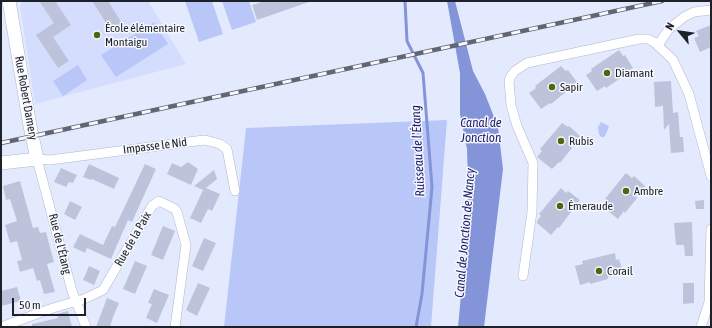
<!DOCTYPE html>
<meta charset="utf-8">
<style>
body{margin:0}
#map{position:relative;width:712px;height:328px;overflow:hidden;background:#e4eafe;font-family:"Asap Condensed",sans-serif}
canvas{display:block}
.frame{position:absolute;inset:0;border:2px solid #1e212a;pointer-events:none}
.north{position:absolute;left:660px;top:12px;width:40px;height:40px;-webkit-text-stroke:3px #f6f8fd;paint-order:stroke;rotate:299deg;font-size:11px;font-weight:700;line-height:16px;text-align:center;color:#1e212a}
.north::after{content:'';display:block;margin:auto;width:14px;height:18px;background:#1e212a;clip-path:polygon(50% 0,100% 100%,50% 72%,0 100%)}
.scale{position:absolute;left:12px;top:298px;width:74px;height:18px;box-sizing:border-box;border:2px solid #1e212a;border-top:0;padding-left:5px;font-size:12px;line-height:14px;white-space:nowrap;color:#1e212a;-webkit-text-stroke:3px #f6f8fd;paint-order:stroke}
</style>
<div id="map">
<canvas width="712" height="328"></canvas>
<div class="frame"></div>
<div class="north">N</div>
<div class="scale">50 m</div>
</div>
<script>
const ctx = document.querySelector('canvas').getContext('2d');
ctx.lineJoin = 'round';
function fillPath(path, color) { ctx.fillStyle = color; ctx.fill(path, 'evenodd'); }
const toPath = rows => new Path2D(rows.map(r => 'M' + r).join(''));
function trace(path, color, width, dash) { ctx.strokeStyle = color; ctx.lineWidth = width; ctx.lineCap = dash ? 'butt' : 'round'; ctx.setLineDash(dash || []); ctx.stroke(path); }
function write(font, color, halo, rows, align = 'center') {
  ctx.font = font + ' "Asap Condensed",sans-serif'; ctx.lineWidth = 3; ctx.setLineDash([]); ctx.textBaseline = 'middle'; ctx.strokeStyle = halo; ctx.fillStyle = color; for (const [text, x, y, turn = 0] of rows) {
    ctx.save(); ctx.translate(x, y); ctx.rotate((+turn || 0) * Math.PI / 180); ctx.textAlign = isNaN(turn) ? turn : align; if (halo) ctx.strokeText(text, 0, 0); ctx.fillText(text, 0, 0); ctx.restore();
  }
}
const built = toPath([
 [22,1,148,1,186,64,35,104,20,7]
]);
const green = toPath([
 [185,1,212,1,223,34,199,42],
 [222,1,249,1,256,22,232,30],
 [154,22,168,44,116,77,101,55],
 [78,65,87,80,63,96,53,81],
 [447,120,431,327,224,327,246,128],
 [601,122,609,126,606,134,604,137,601,137,599,134,598,127]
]);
const water = toPath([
 [447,1,455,1,473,71,485,94,498,127,503,169,484,327,458,327,467,231,468,179,467,149,460,114,460,73]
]);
const stream = toPath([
 [405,1,407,41,423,73,432,187,422,294,416,327]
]);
const building = toPath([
 [39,1,55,1,71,25,53,37,69,61,58,68,36,35,54,23],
 [92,1,108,1,123,25,112,32],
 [265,1,308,1,309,2,257,20,252,5],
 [711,25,711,47,700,52,694,38,699,36,696,31],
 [619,50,623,56,625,55,633,68,621,76,622,77,606,88,605,86,597,91,586,75,592,71,591,69],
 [561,66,566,71,568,70,577,82,565,91,566,92,551,104,550,103,541,109,529,93,536,88,535,86],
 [671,81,673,113,678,112,680,137,683,137,684,152,671,153,669,124,664,130,663,106,655,107,654,82],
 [562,123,568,127,569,126,580,136,571,147,572,148,560,163,559,162,552,169,537,157,542,151,540,149],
 [188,162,198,169,191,185,167,174,172,163,181,167],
 [89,164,119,178,114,189,92,179,91,180,83,177],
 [145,164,156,169,132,222,128,220,111,259,87,248,85,253,73,247,80,234,103,245,112,226,115,227],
 [61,168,77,175,73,183,69,182,66,187,54,182],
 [214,170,217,179,206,188,220,194,212,211,208,209,201,223,190,218,203,190,194,186],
 [626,173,632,178,634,176,645,186,636,197,637,198,625,213,624,211,618,219,602,206,607,201,605,199],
 [20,181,33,228,38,227,40,233,46,232,54,262,47,264,55,292,44,294,40,280,37,281,33,268,20,272,17,261,22,260,17,241,10,243,5,225,17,221,10,199,6,200,3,186],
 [561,188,566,193,568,191,580,200,559,228,558,227,551,235,537,223,537,221,541,216,539,214],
 [704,200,704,209,696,209,695,201],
 [70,201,82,207,75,220,64,214],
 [692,222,693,256,685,256,684,245,676,245,674,223],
 [163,226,175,231,163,260,151,255],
 [204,238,216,243,203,271,192,266],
 [615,253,616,260,619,259,623,273,608,277,608,279,590,284,590,282,580,285,575,266,583,264,582,261],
 [135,261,147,266,135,294,123,289],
 [89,266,100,271,94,285,83,280],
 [198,283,210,288,197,316,186,310],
 [683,283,694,283,694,303,683,304],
 [17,287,21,301,1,306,1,291],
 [154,289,169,295,157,323,146,318,152,304,148,303],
 [107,298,119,303,113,317,110,327,96,327],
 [68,311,72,327,32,327,32,324,58,318,57,314]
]);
const street = toPath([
 [658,45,669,29,684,17,694,12,711,10],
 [523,276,532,212,533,163,517,126,511,105,509,81,511,76,515,71,527,63,639,39,648,39,654,42,673,60,689,94,711,176],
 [1,327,53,308,84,299,103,290,152,206,159,201,175,209,177,212,186,245,175,327],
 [86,327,72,291,37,159,50,160,204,140,209,141,220,144,227,149,235,191],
 [701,327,709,302,711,229]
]);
const secondary = toPath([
 [1,163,37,159,30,126,9,1]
]);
const rail = toPath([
 [1,143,662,1]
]);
const markers = [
 [97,35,4,"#506512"],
 [607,73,4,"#506512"],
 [552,87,4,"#506512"],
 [561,141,4,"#506512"],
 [626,191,4,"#506512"],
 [560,206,4,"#506512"],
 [599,271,4,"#506512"]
];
const poiNames = [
 ["École élémentaire",105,28],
 ["Montaigu",105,42],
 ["Diamant",615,73],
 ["Sapir",560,87],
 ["Rubis",569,141],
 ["Ambre",634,191],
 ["Émeraude",568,206],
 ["Corail",607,271]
];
const streetNames = [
 ["Rue Robert Damery",26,98,80],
 ["Impasse le Nid",155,146,-7],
 ["Rue de la Paix",133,239,-60],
 ["Rue de l'Étang",60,244,76]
];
const waterNames = [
 ["Canal de",481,123],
 ["Jonction",481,138],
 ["Ruisseau de l'Étang",418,151,-93],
 ["Canal de Jonction de Nancy",465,233,-85]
];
fillPath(built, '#d4ddfd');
fillPath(green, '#b9c6f8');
fillPath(water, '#8494d9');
trace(stream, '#8494d9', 3);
fillPath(building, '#bcc3db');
trace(street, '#b0b6ce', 10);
trace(secondary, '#b0b6ce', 14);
trace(street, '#fff', 9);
trace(secondary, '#fff', 13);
trace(rail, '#626672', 4.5);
trace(rail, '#f6f8fd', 3, [9]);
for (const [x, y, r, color] of markers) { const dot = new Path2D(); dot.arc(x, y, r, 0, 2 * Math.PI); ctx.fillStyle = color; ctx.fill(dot); trace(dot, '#f6f8fd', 1.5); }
write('12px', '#1e212a', '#f6f8fd', poiNames, 'left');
write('12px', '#1e212a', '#f6f8fd', streetNames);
write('italic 13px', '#1d1f6f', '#f6f8fd', waterNames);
</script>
